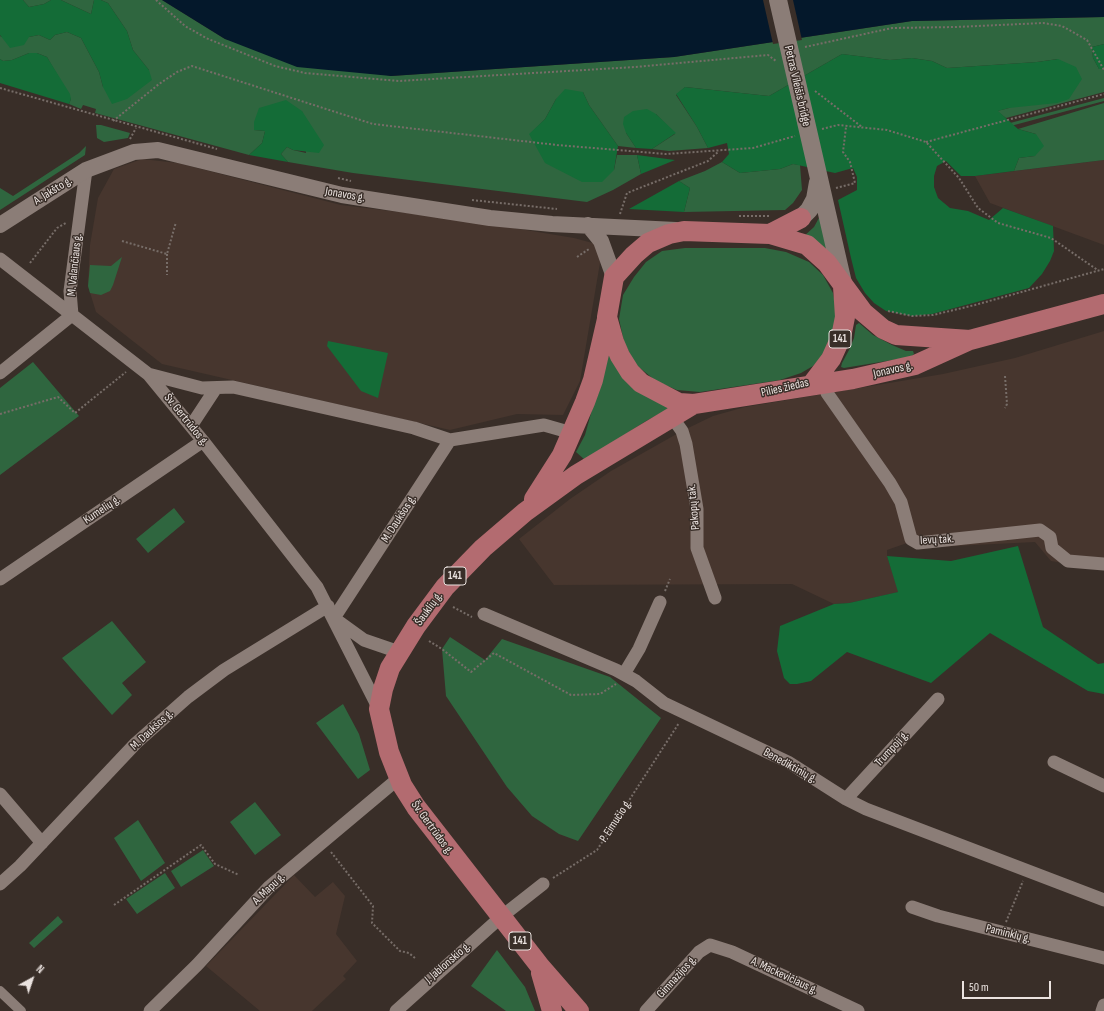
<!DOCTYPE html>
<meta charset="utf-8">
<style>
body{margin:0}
#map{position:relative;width:1104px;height:1011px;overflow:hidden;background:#392e28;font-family:"Sofia Sans Condensed",sans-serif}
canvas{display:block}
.north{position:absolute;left:12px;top:959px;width:40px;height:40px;-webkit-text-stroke:3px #392e28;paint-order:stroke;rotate:40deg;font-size:11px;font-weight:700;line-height:16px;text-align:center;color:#ebe3e0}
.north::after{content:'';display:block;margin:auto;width:14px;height:18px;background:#ebe3e0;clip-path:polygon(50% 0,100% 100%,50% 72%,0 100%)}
.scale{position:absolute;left:962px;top:981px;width:89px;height:18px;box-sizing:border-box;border:2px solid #ebe3e0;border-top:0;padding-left:5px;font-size:12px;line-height:14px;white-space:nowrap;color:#ebe3e0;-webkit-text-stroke:3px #392e28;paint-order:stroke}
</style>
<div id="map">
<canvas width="1104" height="1011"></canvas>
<div class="north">N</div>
<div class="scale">50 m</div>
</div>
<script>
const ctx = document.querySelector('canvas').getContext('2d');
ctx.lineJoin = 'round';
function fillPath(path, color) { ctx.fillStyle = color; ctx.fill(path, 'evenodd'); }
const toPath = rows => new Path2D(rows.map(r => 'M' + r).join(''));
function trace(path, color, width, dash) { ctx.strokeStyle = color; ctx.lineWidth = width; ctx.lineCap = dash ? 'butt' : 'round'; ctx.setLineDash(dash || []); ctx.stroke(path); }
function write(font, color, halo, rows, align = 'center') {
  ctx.font = font + ' "Sofia Sans Condensed",sans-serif'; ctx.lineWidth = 3; ctx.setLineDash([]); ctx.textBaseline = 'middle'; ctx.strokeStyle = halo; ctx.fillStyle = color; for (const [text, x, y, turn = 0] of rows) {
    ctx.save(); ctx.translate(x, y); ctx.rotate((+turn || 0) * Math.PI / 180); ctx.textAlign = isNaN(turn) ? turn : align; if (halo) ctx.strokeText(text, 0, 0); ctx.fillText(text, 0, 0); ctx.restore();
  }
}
const built = toPath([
 [142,159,178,163,341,205,466,220,574,238,600,245,602,251,580,381,563,415,517,414,450,430,162,364,96,312,88,286,90,245,98,198,114,169],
 [1104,160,1104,245,990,203,975,176],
 [1104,331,1104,566,1069,564,1051,561,1035,542,914,548,907,543,887,550,887,556,899,592,849,603,834,604,792,584,554,585,519,539,570,499,611,471,682,431,713,416,745,407,943,374,1015,358],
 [294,875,315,897,333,882,345,896,336,934,357,961,343,976,346,979,312,1011,260,1011,206,966]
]);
const green = toPath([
 [23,0,51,0,44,4,29,7],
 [61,0,94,0,91,14],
 [101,0,162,0,225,39,391,76,674,57,912,21,1104,17,1104,44,1092,47,1093,58,1099,69,1104,69,1104,92,1006,118,997,111,1009,108,1058,59,1037,62,947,68,932,61,912,58,890,60,842,54,769,96,685,87,676,95,697,127,708,148,669,151,652,149,675,134,656,114,626,133,636,148,618,146,589,105,583,92,556,99,545,119,530,134,614,170,617,155,637,155,641,174,613,190,587,202,353,173,288,162,281,154,287,147,293,150,306,153,302,111,254,130,265,131,262,143,249,155,95,113,96,109,83,105,81,109,69,104,71,99,47,57,37,53,29,53,12,60,3,61,0,59,0,35,1,37,29,37,39,35,50,40,55,35,67,32,81,38,99,72,103,87,149,70,133,50,127,31,108,3],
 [1104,98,1104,101,936,146,935,143],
 [1104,103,1104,160,1014,171,1019,158,1035,156,1036,134,1018,129],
 [96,125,101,125,130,133,128,138,104,142,97,138],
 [86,146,85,155,0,210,0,188,13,196,79,153],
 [722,162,740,173,780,169,793,164,800,165,802,190,793,203,785,210,684,212,690,188,679,181,705,171],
 [820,216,831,253,803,237,814,227],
 [685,248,765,248,786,252,809,262,823,275,833,293,837,314,835,335,825,354,813,366,801,373,780,380,700,392,677,390,656,381,635,364,624,342,619,319,623,295,634,277,646,262,662,251],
 [122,257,113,285,110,291,101,295,90,293,88,286,90,265,111,266],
 [859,323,873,335,892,345,906,351,913,351,914,354,911,357,844,368,841,367,842,363,849,350,854,338,856,325],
 [606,342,674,406,646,421,585,460,576,452,585,435,595,399],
 [33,362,79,416,0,475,0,388],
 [174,508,185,522,148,553,136,539],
 [112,621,146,662,122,683,132,695,112,715,62,658],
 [450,637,485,660,502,639,610,677,661,718,578,841,559,834,532,816,507,787,446,696,442,649],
 [343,704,359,734,370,770,358,779,316,723],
 [255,802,281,835,255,855,230,822],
 [138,820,165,863,141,881,114,838],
 [203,850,214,866,181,887,171,871],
 [165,873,175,888,137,914,126,899],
 [58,916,63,922,34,948,29,943],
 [497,950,525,987,535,1011,506,1011,471,986]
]);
const forest = toPath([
 [0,0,23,0,29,7,44,4,51,0,61,0,91,14,94,0,101,0,108,3,127,31,133,50,149,70,152,80,127,99,112,104,103,87,99,72,81,38,67,32,55,35,50,40,39,35,29,37,24,45,10,48,0,35],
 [1104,44,1104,69,1099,69,1093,58,1092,47],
 [29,53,37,53,47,57,70,94,71,99,69,104,0,83,0,59,3,61,12,60],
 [842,54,890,60,912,58,932,61,947,68,1037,62,1058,59,1076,67,1082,79,1069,99,1057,103,1009,108,998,111,1018,129,1036,134,1044,146,1035,156,1019,158,1014,171,975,176,961,176,946,161,937,166,934,176,934,187,938,198,950,208,968,211,989,220,1003,208,1053,226,1054,251,1050,261,1042,274,1029,288,932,314,912,316,886,311,874,303,865,293,856,278,851,258,838,200,857,190,857,177,853,168,835,173,793,164,780,169,740,173,722,162,729,154,727,143,708,148,697,127,676,94,685,87,769,96],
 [565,89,583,92,589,105,618,146,614,170,602,182,582,182,545,163,529,134,545,119,556,99],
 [286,100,302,111,324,145,319,153,293,150,287,147,281,154,288,162,249,155,262,143,265,131,254,130,254,122,259,108],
 [647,109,656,114,676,133,652,149,636,148,626,133,623,124,624,117,633,111],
 [637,155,675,160,641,174],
 [679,181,690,188,684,212,629,209],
 [328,341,388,353,378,398,361,391,327,346],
 [1018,546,1043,627,1098,664,1104,663,1104,694,1088,691,990,633,931,683,847,652,811,681,797,684,790,684,784,678,777,651,780,626,834,604,849,603,898,592,887,556,951,561]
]);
const water = toPath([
 [162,0,1104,0,1104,17,912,21,674,57,391,76,297,67,225,39]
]);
const pier = toPath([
 [763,0,793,0,802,40,773,44]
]);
const path = toPath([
 [156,0,185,26,206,38,275,66,305,73,399,81,635,67,768,55,776,61],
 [805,47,892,28,956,27,1043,23,1062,26,1087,40,1104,70],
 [0,88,217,149],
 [815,91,862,127],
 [113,121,159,84,177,72,192,66,373,124,557,145,666,154,753,148,795,136],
 [822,129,838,125,887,130,926,142,959,178,978,208,998,223,1051,238,1099,271],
 [130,139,136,128],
 [926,142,1104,94],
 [338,178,351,181],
 [836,188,855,183,850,162,843,152,846,127],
 [472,200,557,209],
 [620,214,627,193,708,161,719,151],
 [739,216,769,216],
 [122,241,167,254,176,222],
 [167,254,167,275],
 [577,257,589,249],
 [30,263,57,228,66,223],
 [888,311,912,316,933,315,975,305,1104,269],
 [1005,376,1007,404,1005,408],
 [0,414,58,397,75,413,126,372],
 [665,591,670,579],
 [453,607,472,617],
 [429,641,442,649,471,672,494,653,571,695,600,694,616,684],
 [331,852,373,906,372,923,400,951,409,953,415,958],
 [553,878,597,850,679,723],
 [114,905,201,845,215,864,239,875],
 [1006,922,1023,881]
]);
const pedestrian = toPath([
 [0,991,21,1011]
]);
const minor = toPath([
 [0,259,148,374,203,441,317,587,379,709],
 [72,315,70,291,86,170],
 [0,373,72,315],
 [148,374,202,388,233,387,414,428,450,440,544,425,572,433],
 [825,382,827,393,890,483,901,502,911,539,918,543,1040,530,1050,537,1052,548,1068,561,1104,564],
 [672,417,682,431,686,444,697,509,697,548,715,598],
 [191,426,216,388],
 [0,579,203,441],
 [484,614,616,670,636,681,664,703,788,762,846,799,866,809,1104,900],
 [334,618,450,440],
 [335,619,364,640,399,652],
 [624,674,639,649,660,602],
 [1054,762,1104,786],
 [0,794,42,843],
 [846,799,938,699],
 [0,884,20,866,136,743,188,697,224,670,328,606],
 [912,907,938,916,1104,958],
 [150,1011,197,965,269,887,399,778],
 [396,1011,501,917,543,884],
 [646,1011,699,952,710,945,732,952,858,1011],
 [1102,1011,1104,1005]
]);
const tertiary = toPath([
 [0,225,86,170,134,152,158,150,342,195,490,218,552,224,676,230],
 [588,225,601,241,614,277]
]);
const secondary = toPath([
 [778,0,843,283],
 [801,218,809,210,815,199,818,182]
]);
const primary = toPath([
 [770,234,801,218],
 [970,340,896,335,883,329,863,312,827,263,807,245,770,234,684,231,669,234,648,243,634,255,614,277,607,317,614,342,620,356,630,372,641,383,679,403,694,404,853,379,915,365,970,340,1104,304],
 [812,384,831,359,841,337,845,317,843,286],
 [534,499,562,455,585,402,593,380,607,319],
 [541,973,552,1011],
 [579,1011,539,965,416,807,402,785,389,752,379,709,383,689,390,668,416,626,445,587,483,548,525,512,576,475,694,404]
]);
const shields = [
 [840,339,22],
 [455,576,22],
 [520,941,22]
];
const shieldNames = [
 ["141",840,339],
 ["141",455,576],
 ["141",520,941]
];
const streetNames = [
 ["Petras Vileišis bridge",797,86,77],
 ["A. Jakšto g.",53,191,-32],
 ["Jonavos g.",345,195,10],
 ["M. Valančiaus g.",75,265,-84],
 ["Jonavos g.",893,370,-13],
 ["Pilies žiedas",785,388,-13],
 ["Šv. Gertrūdos g.",186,420,51],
 ["Pakopų tak.",694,507,-95],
 ["Kumelių g.",102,510,-34],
 ["M. Daukšos g.",399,519,-57],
 ["Ievų tak.",937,540,-3],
 ["Šauklių g.",429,609,-54],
 ["M. Daukšos g.",152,730,-43],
 ["Trumpoji g.",892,749,-47],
 ["Benediktinių g.",790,766,29],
 ["P. Eimučio g.",616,821,-57],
 ["Šv. Gertrūdos g.",432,828,54],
 ["A. Mapu g.",269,889,-44],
 ["Paminklų g.",1008,934,14],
 ["J. Jablonskio g.",448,963,-41],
 ["A. Mackevičiaus g.",784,976,25],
 ["Gimnazijos g.",677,977,-48]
];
fillPath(built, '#47362e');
fillPath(green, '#2f663f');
fillPath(forest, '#146c37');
fillPath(water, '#04182b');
fillPath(pier, '#392e28');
trace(path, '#776d68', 2, [2, 2]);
trace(pedestrian, '#8b7d77', 10);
trace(minor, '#8b7d77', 13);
trace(tertiary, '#8b7d77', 16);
trace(secondary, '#8b7d77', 18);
trace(primary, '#b36b70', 20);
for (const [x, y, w] of shields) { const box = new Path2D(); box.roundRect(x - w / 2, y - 9, w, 18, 3); ctx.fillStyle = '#392e28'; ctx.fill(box); trace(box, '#ebe3e0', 1); }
write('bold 11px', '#ebe3e0', null, shieldNames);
write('12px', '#ebe3e0', '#392e28', streetNames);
</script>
